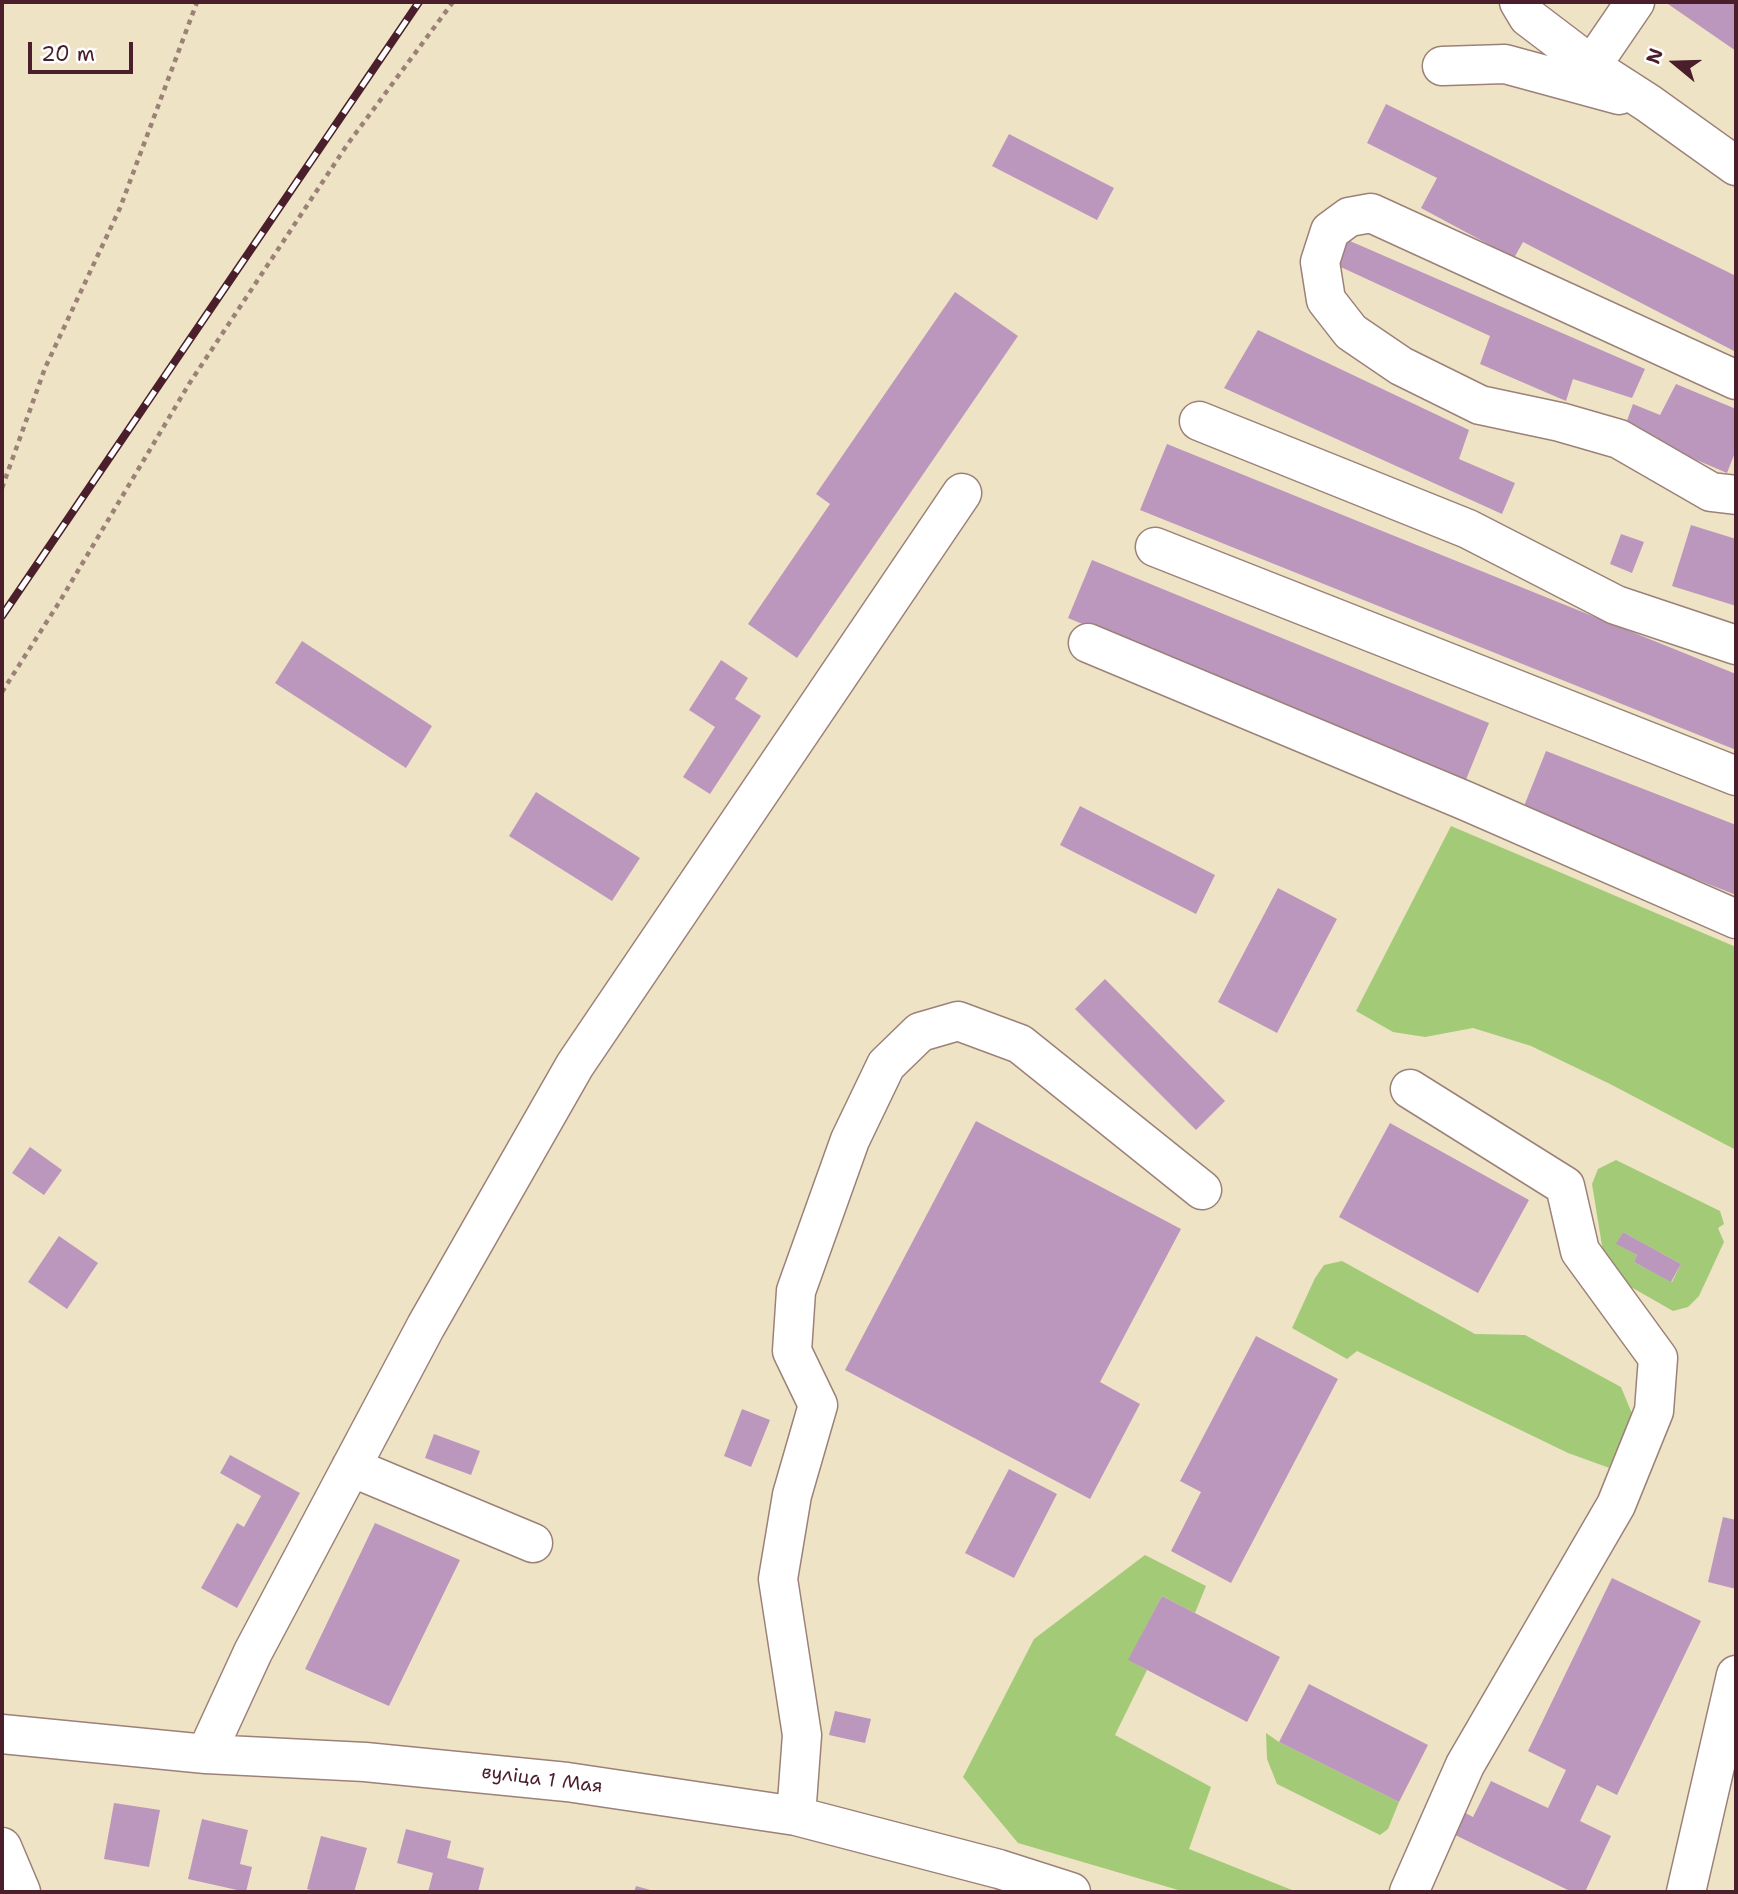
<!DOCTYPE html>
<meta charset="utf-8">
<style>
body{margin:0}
#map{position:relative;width:1738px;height:1894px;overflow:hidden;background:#efe3c6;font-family:"Shantell Sans",sans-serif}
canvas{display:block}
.frame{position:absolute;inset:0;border:4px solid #4a1f2b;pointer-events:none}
.north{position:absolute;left:1640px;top:28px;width:70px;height:70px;-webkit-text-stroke:5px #fff;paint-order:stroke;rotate:289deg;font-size:19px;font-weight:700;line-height:28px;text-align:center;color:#4a1f2b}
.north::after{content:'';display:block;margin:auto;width:24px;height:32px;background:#4a1f2b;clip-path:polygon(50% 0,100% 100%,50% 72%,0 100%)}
.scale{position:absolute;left:28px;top:42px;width:105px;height:32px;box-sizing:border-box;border:4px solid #4a1f2b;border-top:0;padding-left:9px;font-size:21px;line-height:24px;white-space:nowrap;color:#4a1f2b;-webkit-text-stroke:5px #fff;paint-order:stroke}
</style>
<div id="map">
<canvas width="1738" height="1894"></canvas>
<div class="frame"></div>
<div class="north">N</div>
<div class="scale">20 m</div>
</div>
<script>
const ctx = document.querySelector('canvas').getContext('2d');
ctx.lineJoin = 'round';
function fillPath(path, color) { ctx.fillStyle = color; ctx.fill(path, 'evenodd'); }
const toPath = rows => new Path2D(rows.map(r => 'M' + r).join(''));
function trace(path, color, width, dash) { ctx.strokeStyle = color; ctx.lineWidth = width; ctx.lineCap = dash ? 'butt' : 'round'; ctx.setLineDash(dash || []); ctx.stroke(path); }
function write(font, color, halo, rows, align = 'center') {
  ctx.font = font + ' "Shantell Sans",sans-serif'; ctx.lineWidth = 7; ctx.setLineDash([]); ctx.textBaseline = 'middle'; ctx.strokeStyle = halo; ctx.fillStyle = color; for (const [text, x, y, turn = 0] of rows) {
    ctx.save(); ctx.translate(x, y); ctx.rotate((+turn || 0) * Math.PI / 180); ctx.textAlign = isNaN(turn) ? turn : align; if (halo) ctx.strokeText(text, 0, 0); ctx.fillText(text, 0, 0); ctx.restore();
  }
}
const green = toPath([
 [1451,826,1736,947,1736,1150,1610,1084,1531,1046,1473,1028,1425,1037,1393,1032,1356,1011],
 [1616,1160,1720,1211,1724,1224,1718,1228,1724,1242,1699,1296,1688,1307,1673,1311,1617,1279,1603,1252,1592,1184,1598,1169],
 [1623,1232,1681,1264,1672,1282,1634,1262,1637,1255,1617,1244],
 [1342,1261,1475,1334,1525,1335,1621,1387,1633,1416,1615,1470,1568,1453,1357,1351,1347,1359,1292,1328,1315,1278,1324,1265],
 [1145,1555,1206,1586,1195,1613,1162,1596,1129,1660,1147,1670,1115,1735,1211,1787,1189,1849,1297,1892,1185,1892,1018,1843,963,1777,1034,1639],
 [1266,1733,1279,1742,1399,1802,1388,1829,1380,1835,1277,1784,1267,1759]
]);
const building = toPath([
 [1670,2,1736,2,1736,51,1668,4],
 [1386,104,1736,276,1736,352,1523,242,1514,258,1421,208,1437,178,1367,143],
 [1009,134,1114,188,1097,220,992,166],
 [1343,238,1645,369,1632,398,1573,379,1566,401,1480,364,1490,336,1332,263],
 [955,292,1018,336,797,658,748,624,830,504,816,494],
 [1258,330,1469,430,1459,459,1515,483,1502,514,1224,388],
 [1676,384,1736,409,1736,450,1727,473,1624,429,1633,404,1660,415],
 [1167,444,1736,674,1736,750,1140,510],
 [1691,525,1736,539,1736,606,1672,586],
 [1621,534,1644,542,1632,573,1610,564],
 [1092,560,1489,723,1465,782,1068,618],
 [302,641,432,726,406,768,275,683],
 [721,660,748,678,735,699,761,716,710,794,683,777,715,727,689,710],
 [1546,751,1736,825,1736,895,1522,811],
 [536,792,640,858,612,901,509,836],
 [1080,806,1215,875,1196,914,1060,845],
 [1278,888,1337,919,1277,1033,1218,1002],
 [1105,979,1225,1101,1196,1130,1075,1009],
 [976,1121,1181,1229,1100,1382,1140,1404,1090,1499,845,1370],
 [1390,1123,1529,1200,1478,1293,1339,1217],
 [30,1147,62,1170,44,1195,12,1173],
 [1623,1232,1681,1264,1671,1282,1634,1262,1637,1255,1616,1244],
 [59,1236,98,1263,67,1309,28,1282],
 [1256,1336,1338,1379,1231,1583,1171,1551,1201,1492,1180,1481],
 [742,1409,770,1420,751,1467,724,1456],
 [434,1434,480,1451,471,1475,425,1458],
 [230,1455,300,1493,237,1608,201,1588,237,1523,244,1527,261,1496,220,1473],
 [1009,1469,1057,1494,1014,1578,965,1553],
 [1723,1517,1736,1520,1736,1589,1708,1582],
 [375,1523,460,1560,389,1706,305,1669],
 [1612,1578,1701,1621,1617,1795,1597,1785,1580,1821,1611,1836,1585,1892,1572,1892,1449,1832,1460,1810,1473,1817,1491,1781,1548,1808,1566,1770,1528,1751],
 [1162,1596,1280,1657,1247,1722,1128,1660],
 [1309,1684,1428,1745,1399,1802,1279,1742],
 [835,1711,871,1719,865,1743,829,1735],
 [114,1803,160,1810,149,1867,104,1859],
 [202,1819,248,1830,240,1864,252,1867,246,1892,188,1879],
 [406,1829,451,1841,447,1858,484,1868,478,1892,428,1892,433,1873,397,1863],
 [321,1836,367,1848,354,1892,318,1892,307,1889],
 [636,1886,654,1891,654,1892,634,1892]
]);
const path = toPath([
 [2,488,45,368,120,208,197,2],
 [2,692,60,601,189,384,347,145,453,2]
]);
const minor = toPath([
 [1519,2,1528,17,1603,74,1648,103,1736,166],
 [1592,65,1635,2],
 [1442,66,1505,64,1619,95],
 [1736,380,1371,213,1349,217,1330,231,1320,262,1326,300,1351,332,1401,366,1480,405,1560,422,1619,439,1711,492,1736,495],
 [1199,421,1468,529,1616,605,1736,645],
 [1155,547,1736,776],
 [1088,643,1466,801,1736,919],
 [351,1467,533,1543],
 [2,1734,206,1754,365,1762,567,1782,796,1816,999,1869,1071,1892],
 [206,1754,253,1652,426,1326,575,1065,962,493],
 [796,1816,802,1735,778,1579,792,1495,818,1405,792,1351,796,1291,850,1140,886,1065,920,1032,958,1021,1020,1044,1202,1190],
 [2,1847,21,1892],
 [1409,1892,1465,1765,1616,1505,1654,1411,1658,1358,1580,1251,1565,1186,1410,1089],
 [1686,1892,1736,1675]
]);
const rail = toPath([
 [2,616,419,2]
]);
const streetNames = [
 ["вуліца 1 Мая",542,1780,7]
];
fillPath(green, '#a3cb77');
fillPath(building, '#bc97bd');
trace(minor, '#9c8178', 41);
trace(path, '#9c8178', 4.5, [5, 5]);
trace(minor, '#fff', 38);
trace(rail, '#4a1f2b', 8);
trace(rail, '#fff', 5, [16]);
write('19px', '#4a1f2b', '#fff', streetNames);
</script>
